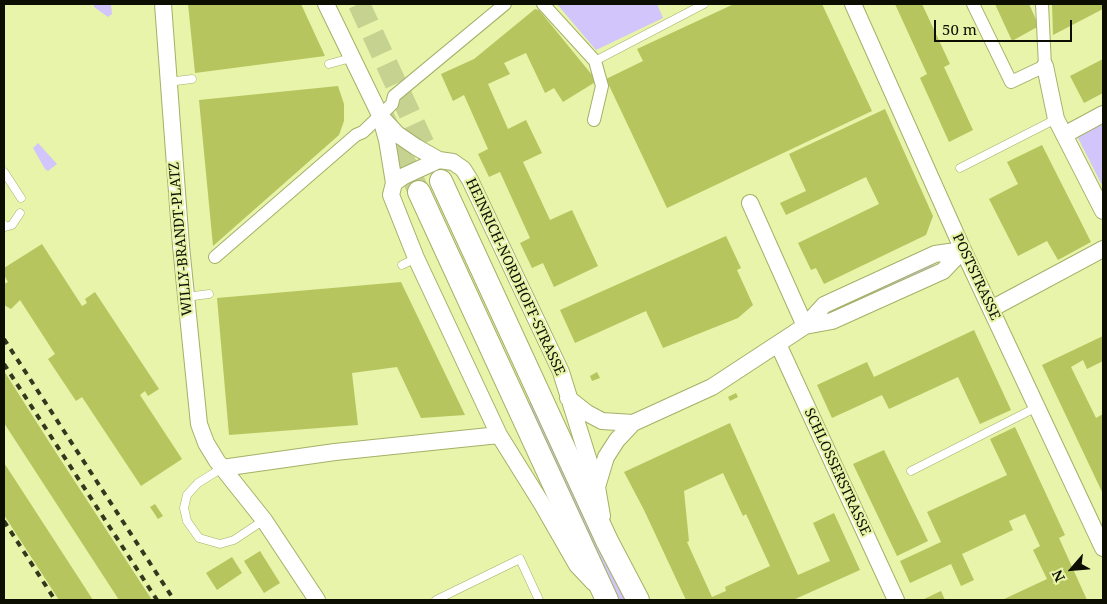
<!DOCTYPE html>
<style>
body{margin:0}
#map{position:relative;width:1107px;height:604px;overflow:hidden;background:#e7f4a9;font-family:"Noto Serif",serif}
canvas{display:block}
.frame{position:absolute;inset:0;border:5px solid #0b0e00;pointer-events:none}
.north{position:absolute;left:1047px;top:544px;width:50px;height:50px;-webkit-text-stroke:4px #e7f4a9;paint-order:stroke;rotate:243deg;font-size:14px;font-weight:700;line-height:20px;text-align:center;color:#0b0e00}
.north::after{content:'';display:block;margin:auto;width:18px;height:22px;background:#0b0e00;clip-path:polygon(50% 0,100% 100%,50% 72%,0 100%)}
.scale{position:absolute;left:934px;top:20px;width:138px;height:22px;box-sizing:border-box;border:2px solid #0b0e00;border-top:0;padding-left:6px;font-size:15px;line-height:18px;white-space:nowrap;color:#0b0e00;-webkit-text-stroke:4px #e7f4a9;paint-order:stroke}
</style>
<div id="map">
<canvas width="1107" height="604"></canvas>
<div class="frame"></div>
<div class="north">N</div>
<div class="scale">50 m</div>
</div>
<script>
const ctx = document.querySelector('canvas').getContext('2d');
ctx.lineJoin = 'round';
function fillPath(path, color) { ctx.fillStyle = color; ctx.fill(path, 'evenodd'); }
const toPath = rows => new Path2D(rows.map(r => 'M' + r).join(''));
function trace(path, color, width, dash) { ctx.strokeStyle = color; ctx.lineWidth = width; ctx.lineCap = dash ? 'butt' : 'round'; ctx.setLineDash(dash || []); ctx.stroke(path); }
function write(font, color, halo, rows, align = 'center') {
  ctx.font = font + ' "Noto Serif",serif'; ctx.lineWidth = 4.5; ctx.setLineDash([]); ctx.textBaseline = 'middle'; ctx.strokeStyle = halo; ctx.fillStyle = color; for (const [text, x, y, turn = 0] of rows) {
    ctx.save(); ctx.translate(x, y); ctx.rotate((+turn || 0) * Math.PI / 180); ctx.textAlign = isNaN(turn) ? turn : align; if (halo) ctx.strokeText(text, 0, 0); ctx.fillText(text, 0, 0); ctx.restore();
  }
}
const green = toPath([
 [94,4,111,4,112,14,108,17,94,7],
 [557,4,657,4,663,18,596,50],
 [1103,122,1103,187,1077,136],
 [38,143,57,164,48,171,45,169,33,148],
 [931,261,935,269,827,316,827,311],
 [534,401,628,600,619,600,526,404]
]);
const building = toPath([
 [188,4,301,4,325,56,195,73],
 [734,4,822,4,872,111,667,208,606,79,643,61,637,49],
 [895,4,922,4,950,64,944,67,973,130,949,142,920,78,927,74],
 [995,4,1029,4,1039,26,1012,41],
 [1052,4,1103,4,1103,9,1053,35],
 [535,9,539,10,597,81,563,102,554,88,545,93,526,53,504,63,510,74,488,84,508,129,526,120,542,153,523,162,550,220,572,210,598,266,554,287,543,263,532,268,520,243,530,238,500,172,489,177,478,154,488,149,464,95,453,101,441,74,474,59],
 [1103,59,1103,93,1084,103,1070,76],
 [338,86,344,104,344,121,339,135,213,246,199,100],
 [885,109,933,216,926,235,824,284,816,268,811,270,798,243,879,204,866,177,786,215,780,203,806,191,789,154],
 [1042,145,1091,242,1058,260,1047,241,1018,256,989,199,1018,184,1007,162],
 [726,236,741,268,737,270,753,305,738,318,663,348,646,311,575,343,560,310],
 [42,244,82,306,87,303,85,299,95,292,159,389,148,396,145,391,140,395,182,459,141,486,82,397,76,401,48,359,55,354,20,300,11,309,4,305,4,284,8,282,4,275,4,268],
 [401,282,465,415,421,418,397,367,352,373,358,425,229,435,217,298],
 [974,330,1011,410,980,424,958,377,889,409,882,395,832,418,817,385,867,362,874,377],
 [1103,336,1103,361,1087,369,1083,360,1071,367,1096,418,1103,414,1103,494,1042,365],
 [4,371,53,448,152,600,119,600,30,463,4,423],
 [597,372,600,378,592,381,590,376],
 [736,393,738,397,730,401,728,397],
 [730,423,798,575,830,561,813,523,834,513,860,570,793,600,686,600,644,510,624,472],
 [723,473,743,516,746,514,770,566,725,587,726,591,712,597,687,542,689,541,684,491],
 [1015,427,1065,535,1059,538,1087,600,1002,600,1047,579,1033,550,1040,546,1025,514,1009,521,1013,530,962,554,974,580,961,586,951,564,910,583,900,561,941,542,927,512,1007,475,990,439],
 [884,450,928,541,897,556,853,464],
 [4,463,12,475,93,600,59,600,4,515],
 [155,504,163,516,158,519,150,507],
 [260,551,280,583,264,593,244,561],
 [232,557,242,573,217,590,206,573],
 [941,591,945,600,922,600]
]);
const secondaryTunnel = toPath([
 [359,4,435,169],
 [383,116,419,192]
]);
const service = toPath([
 [595,61,704,4],
 [329,64,351,58],
 [168,82,192,79],
 [960,168,1056,119],
 [4,172,21,198],
 [4,225,5,227,12,225,20,213],
 [402,265,416,258],
 [186,297,209,294],
 [222,468,198,483,187,495,184,508,187,521,199,538,220,544,234,540,264,520],
 [911,471,1037,407],
 [436,600,520,559,539,600]
]);
const pedestrian = toPath([
 [543,4,595,61,602,86,594,120],
 [973,4,1011,82,1045,66,1042,4],
 [215,257,356,135,363,132,392,104,394,96,505,4]
]);
const minor = toPath([
 [163,4,181,246,199,424,206,443,217,461,264,520,317,600],
 [326,4,380,115,387,140,394,183,391,195,416,258,499,435,542,504,577,565,594,583],
 [853,4,963,250,1103,548],
 [1045,66,1056,119,1103,211],
 [382,118,397,134,416,147,439,160,453,162,463,169,470,180,561,372,597,487,602,516],
 [1064,135,1103,114],
 [394,183,404,176,439,160],
 [750,203,805,326],
 [991,309,1103,249],
 [805,326,832,321,943,271,963,250],
 [778,344,896,600],
 [568,398,587,413,602,421,633,423],
 [222,468,335,452,499,435],
 [597,487,606,457,617,440,633,423,712,387,805,326,824,305,935,254,963,250]
]);
const secondary = toPath([
 [441,181,607,541,638,600],
 [419,192,607,600]
]);
const rail = toPath([
 [4,339,174,600],
 [4,364,157,600],
 [4,521,55,600]
]);
const streetNames = [
 ["WILLY-BRANDT-PLATZ",181,239,-95],
 ["HEINRICH-NORDHOFF-STRASSE",515,277,65],
 ["POSTSTRASSE",976,277,65],
 ["SCHLOSSERSTRASSE",837,472,65]
];
fillPath(green, '#d2c5fb');
fillPath(building, '#b7c55e');
trace(secondaryTunnel, '#c6d290', 22, [22, 11]);
trace(service, '#a5b068', 9);
trace(pedestrian, '#a5b068', 14);
trace(minor, '#a5b068', 18);
trace(secondary, '#a5b068', 24);
trace(service, '#fff', 8);
trace(pedestrian, '#fff', 12);
trace(minor, '#fff', 16);
trace(secondary, '#fff', 22);
trace(rail, '#32371e', 4, [6, 6]);
write('14px', '#0b0e00', '#e7f4a9', streetNames);
</script>
